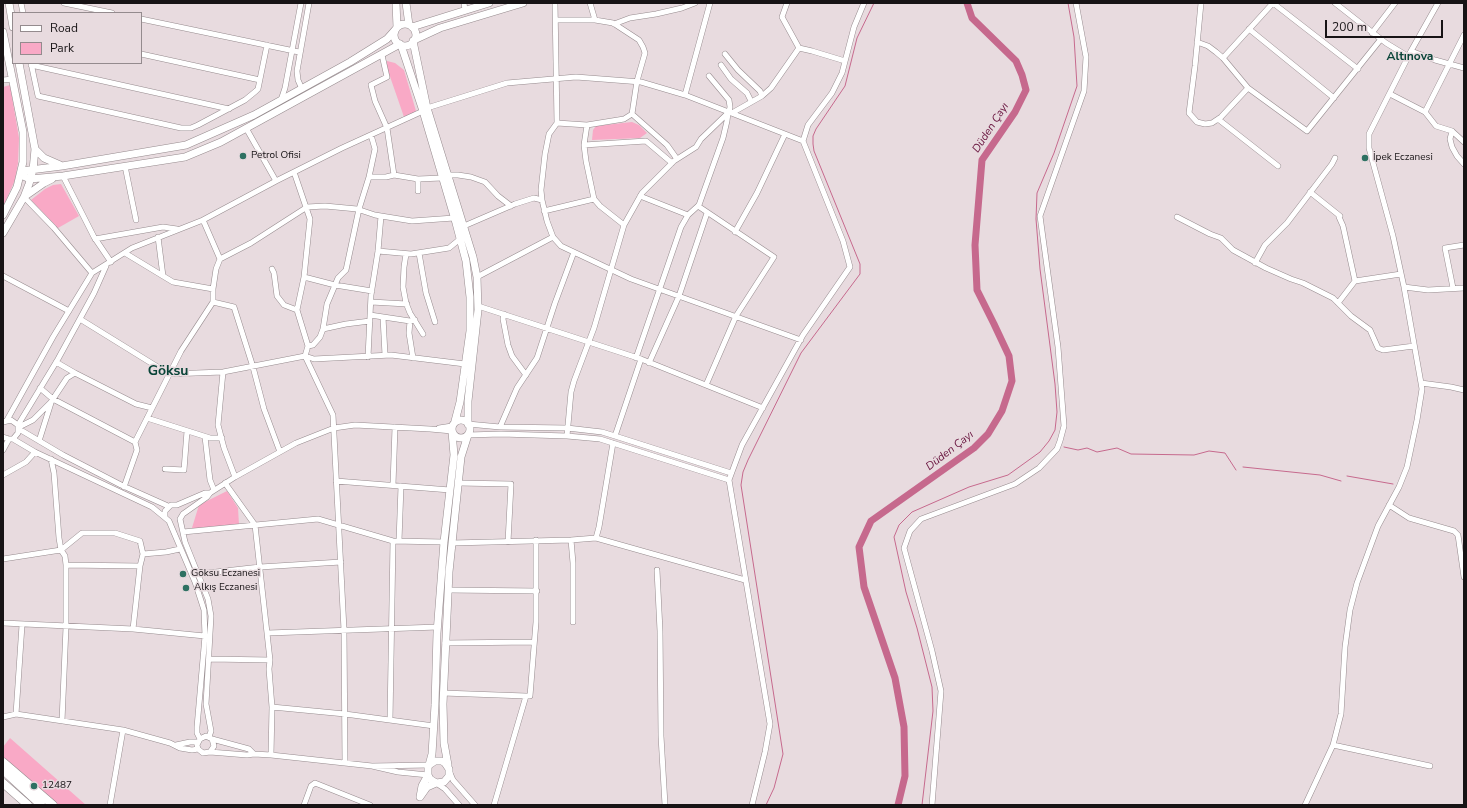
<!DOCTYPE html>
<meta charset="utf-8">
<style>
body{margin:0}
#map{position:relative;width:1467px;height:808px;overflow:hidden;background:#e8dbdf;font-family:"Nunito Sans",sans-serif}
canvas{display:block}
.frame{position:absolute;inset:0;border:4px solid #171315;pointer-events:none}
.legend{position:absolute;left:12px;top:12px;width:130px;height:52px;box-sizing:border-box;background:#e8dbdf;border:1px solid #948b8e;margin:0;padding:5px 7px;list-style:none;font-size:12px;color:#171315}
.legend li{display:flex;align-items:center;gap:8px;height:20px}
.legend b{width:20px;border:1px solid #948b8e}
.scale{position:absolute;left:1325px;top:20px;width:118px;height:18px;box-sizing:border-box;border:2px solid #171315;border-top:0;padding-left:5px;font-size:12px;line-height:14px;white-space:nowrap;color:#171315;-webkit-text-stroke:3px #e8dbdf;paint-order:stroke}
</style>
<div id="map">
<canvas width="1467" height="808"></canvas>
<div class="frame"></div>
<ul class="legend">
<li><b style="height:5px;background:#fff"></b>Road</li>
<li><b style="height:11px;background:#f9a9c6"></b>Park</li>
</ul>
<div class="scale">200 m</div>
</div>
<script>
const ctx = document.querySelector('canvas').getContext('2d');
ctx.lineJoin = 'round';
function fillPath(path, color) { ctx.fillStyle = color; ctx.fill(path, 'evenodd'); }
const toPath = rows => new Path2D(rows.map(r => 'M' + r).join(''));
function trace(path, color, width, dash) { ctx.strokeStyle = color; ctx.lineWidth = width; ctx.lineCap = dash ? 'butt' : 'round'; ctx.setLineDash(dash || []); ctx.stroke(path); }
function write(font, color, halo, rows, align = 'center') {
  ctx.font = font + ' "Nunito Sans",sans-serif'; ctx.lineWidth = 3; ctx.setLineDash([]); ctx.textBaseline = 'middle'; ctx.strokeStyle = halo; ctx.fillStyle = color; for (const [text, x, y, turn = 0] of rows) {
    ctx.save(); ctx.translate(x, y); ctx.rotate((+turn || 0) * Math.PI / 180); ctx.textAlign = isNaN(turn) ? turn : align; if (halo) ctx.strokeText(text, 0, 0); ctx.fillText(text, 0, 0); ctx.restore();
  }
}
const green = toPath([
 [387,61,395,63,404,70,416,111,415,114,404,117,386,65],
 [10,85,19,138,18,163,15,180,3,207,3,87],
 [632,122,639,125,647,133,640,138,592,140,593,130,596,126],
 [61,184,79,216,58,228,31,200,45,189,53,185],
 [227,491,238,508,239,525,191,531,199,505],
 [10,738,86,805,54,805,3,757,3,747]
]);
const stream = toPath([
 [1064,447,1078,450,1087,448,1097,452,1117,448,1131,454,1194,455,1209,451,1225,453,1236,470],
 [1243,467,1320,475,1341,481],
 [1347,476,1393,484],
 [766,805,774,788,783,754,741,485,743,472,748,460,801,353,860,274,860,264,814,151,813,144,813,136,816,129,845,86,857,38,874,3],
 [922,805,933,711,932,687,917,628,906,592,894,537,899,525,912,512,969,487,1008,475,1040,452,1049,441,1055,430,1057,412,1055,384,1040,269,1036,219,1037,193,1054,153,1077,86,1074,37,1068,3]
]);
const river = toPath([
 [898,805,905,776,904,727,895,678,864,587,859,547,871,521,974,448,988,434,1002,411,1012,381,1009,356,994,324,977,290,975,245,982,160,1015,112,1026,90,1022,75,1016,61,972,18,967,3]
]);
const minor = toPath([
 [21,3,23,13],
 [64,3,112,13],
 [464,3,465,10],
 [555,3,557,123],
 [590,3,595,20],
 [787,3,782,17,799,48],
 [1201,3,1195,66,1189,113,1197,122,1205,124,1212,123,1221,117,1248,88],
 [1273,3,1358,69],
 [1335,3,1386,43,1409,57],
 [141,19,299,52],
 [614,24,630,18,656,14,682,8,695,3],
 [1249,29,1334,98],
 [1372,33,1395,3],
 [1197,42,1208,46,1216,52,1223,58,1248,88,1307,131,1381,39],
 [1411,51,1435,60,1464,68],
 [141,54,260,80],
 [725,54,738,70,760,91,762,96],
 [382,55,387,77,371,85,375,101,387,128,394,175],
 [1223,58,1273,3],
 [31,63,38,96,181,128,191,128,198,125,245,100,256,91,258,89,267,45],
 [31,65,229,109],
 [721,65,731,79,747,93,751,101],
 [3,80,13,79],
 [302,89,298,80,297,71,309,3],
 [1390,94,1425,112,1436,126,1452,131,1464,142],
 [685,95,710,3],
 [281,100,285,88,301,3],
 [427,108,507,83,576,77,641,82,685,95,803,141],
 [1425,112,1464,35],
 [732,113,762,96,771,88,799,48,812,51,845,61],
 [632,114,667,145,677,159],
 [1218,119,1278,166],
 [587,125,584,145,586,161,594,199,600,206,624,225],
 [246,128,276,181],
 [1452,131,1450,139,1452,147,1457,156,1464,164],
 [584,145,646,141,672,163],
 [125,166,136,220],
 [294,172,310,219,304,277,297,310,308,346],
 [448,175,458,175,471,177,485,182,498,196,511,206],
 [63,176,94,237,111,262],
 [369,177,375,149,371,135],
 [418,179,418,191],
 [1310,192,1340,216],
 [640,196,688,215],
 [24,197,54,228,92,273],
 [542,200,541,190,545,154,549,134,557,123,587,125,624,119,632,114,637,81,645,53,643,47,639,40,613,23,595,20,556,20],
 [698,206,774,257,736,316,706,385],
 [544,211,594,199],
 [1177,217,1210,234,1221,238,1233,250,1266,268,1291,279,1303,283,1333,298,1351,316,1370,330,1378,348,1383,350,1414,346],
 [1339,217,1343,226,1355,281],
 [203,220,220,259],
 [464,226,515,204,534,198,542,200,547,221,553,237,561,246,631,279,801,340],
 [735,232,757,193,785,134],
 [158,237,163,276,173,282,213,289],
 [95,239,163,227,177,229],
 [378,251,411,254,449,248,460,239],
 [125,253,163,276],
 [419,253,426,293,435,322],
 [406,254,404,267,403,287,406,303,410,313,423,334],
 [1255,263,1265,245,1287,223,1332,164,1335,158],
 [272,269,274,273,277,296,284,305,297,310],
 [3,276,69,311],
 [304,277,335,285,372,291],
 [477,277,553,237],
 [1404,287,1428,290,1464,288],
 [1453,288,1445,248,1464,245],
 [213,302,234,307,253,367,264,409,280,452],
 [371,302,407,304],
 [1338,303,1355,281,1401,274],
 [478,306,641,359,763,408],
 [504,314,503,319,508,345,512,356,526,375],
 [370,315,410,321,415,320],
 [383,317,385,355],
 [80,319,169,374,223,372,305,356,314,359,391,355,465,364],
 [410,321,409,333,413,358],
 [323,329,346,324,370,321],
 [368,357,371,295,378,251,381,216],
 [636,358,681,227,688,215,699,205,723,138,727,121,728,113],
 [56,362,75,373],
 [649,363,679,296,707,213],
 [223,372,218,425,224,448,235,477],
 [1421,383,1451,387,1464,390],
 [40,388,53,399,135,442],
 [147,418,210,438,222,438],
 [7,420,53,337,92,273,132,248,203,220,276,181,342,148,423,111],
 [3,422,11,420,18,425,18,433,13,439],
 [468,424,500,427,567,428,602,432,615,436,731,473],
 [18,425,58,359,94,293,106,266],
 [19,427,33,420,51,402,67,378,75,373,136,404,152,408],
 [500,427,517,388,537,358,555,303,574,252],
 [439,428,452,426],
 [19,429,63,455,121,485,168,506],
 [468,435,501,434,567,436,600,439,729,480],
 [567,436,571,392,574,381,594,328,624,225,642,193,674,161,696,147,701,139,729,112,730,107,729,100,709,76],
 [615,436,641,359],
 [3,437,9,439,13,439,35,452,152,507,169,521,195,582,204,610,205,636,197,727,197,733,200,739,197,745,198,749,203,753,210,752,214,746,212,739,206,736,200,739],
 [205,437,210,480,214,490],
 [39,441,51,403],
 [3,450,9,439],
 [51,459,54,473,59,538,61,550,65,556,66,565,66,627,62,721],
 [165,469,184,470,187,431],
 [3,475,26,462,35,452],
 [336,481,450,490],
 [225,483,255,525,270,660,269,669,272,707,271,755],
 [458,483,511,484,508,542],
 [393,485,395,427],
 [124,487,137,450,135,442,181,351,213,302,213,289,216,269,220,259,251,243,307,207,325,206,357,209,375,215,412,221,454,218],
 [1389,505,1409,518,1454,531,1458,535,1464,577],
 [165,517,165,511,171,505,177,505,205,493,210,493],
 [183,532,318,519,393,541,444,542],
 [596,538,599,527,613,443],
 [571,540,573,563,573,622],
 [399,541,401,486],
 [452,543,571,540,596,538,745,580],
 [3,559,61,550,82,533,115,533,140,541,143,554],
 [66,565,140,566],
 [657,570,660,631,661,736,665,805],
 [198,574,260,567,341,562],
 [448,590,537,591],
 [3,623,133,629,205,636],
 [133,629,140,566,143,554,166,552,180,549],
 [268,633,438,627],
 [445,643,534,642],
 [210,659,270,660],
 [443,693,526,696],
 [272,707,345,714,434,726],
 [16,714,22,625],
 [3,717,16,714,123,730,170,743,180,748,192,750,198,749],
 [390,720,393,541],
 [209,737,211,731,206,704,211,616,208,599,185,542,180,519,183,514,207,497,210,493,235,477,296,443,334,428,355,425,430,429,452,431],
 [212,739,249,749,254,754],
 [176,745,190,742,198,742],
 [1333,745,1430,766],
 [210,752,247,755,254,754,271,755,372,766],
 [345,763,344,630,333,415,305,356,308,346,313,345,320,337,323,329,327,304,338,278,346,270,359,209,369,177,386,177,394,175,418,179,442,178],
 [450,773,453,780,475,805],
 [428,775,398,772,372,766,429,765],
 [436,783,445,789,459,805],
 [110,805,123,730],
 [304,805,311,786,315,783,370,805],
 [494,805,526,696,530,696,536,622,536,540],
 [752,805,765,752,770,724,729,480,742,445,803,335,850,267,843,241,803,141,808,125,832,93,842,73,854,27,864,3],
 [932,805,941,691,932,651,904,548,910,531,921,519,1015,484,1039,468,1057,449,1060,441,1064,426,1058,347,1040,216,1084,91,1086,57,1076,3],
 [1305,805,1333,745,1341,714,1345,647,1350,610,1357,583,1378,526,1399,487,1407,467,1417,420,1422,389,1421,383,1404,287,1393,236,1369,148,1369,134,1411,51,1438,3]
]);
const major = toPath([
 [9,3,13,27],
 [396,3,397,27],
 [406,3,409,25],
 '394 35a11 11 0 1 1 22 0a11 11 0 1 1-22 0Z',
 [412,27,489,3],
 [3,32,23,132,23,162,17,187,3,215],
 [414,40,440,28,523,3],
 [413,41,427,108,473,257,477,277,478,310,468,401,468,424],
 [401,45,423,111,456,223,466,261,470,297,470,331,460,402,455,421],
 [35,149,44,158,60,165],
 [22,171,62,166,186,145,254,115,350,62,387,39,395,30],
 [21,175,30,179,63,176,185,157,221,142,400,44],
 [24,197,44,183,52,179],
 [3,233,24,197,29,184,33,170,35,149,19,63],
 '452 429a9 9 0 1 1 18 0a9 9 0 1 1-18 0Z',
 [429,765,432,754,435,705,437,633,444,542,454,455,452,432],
 [448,765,444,743,443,704,449,572,461,457,468,435],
 [428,775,422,786,420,797,427,787,436,783,444,782,449,776,449,769,445,763,442,761,435,761,429,765,428,768,428,775,430,779,436,783]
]);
const highway = toPath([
 [3,762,53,805],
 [3,770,41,805],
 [3,783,28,805]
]);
const markers = [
 [243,156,4,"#2e7162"],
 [1365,158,4,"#2e7162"],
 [183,574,4,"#2e7162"],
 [186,588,4,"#2e7162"],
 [34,786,4,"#2e7162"]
];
const poiNames = [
 ["Petrol Ofisi",251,156],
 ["İpek Eczanesi",1373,158],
 ["Göksu Eczanesi",191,574],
 ["Alkış Eczanesi",194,588],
 ["12487",42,786]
];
const waterNames = [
 ["Düden Çayı",991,128,-57],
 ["Düden Çayı",950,451,-38]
];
const quarterNames = [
 ["Altınova",1410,57]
];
const districtNames = [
 ["Göksu",168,372]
];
fillPath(green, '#f9a9c6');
trace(stream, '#c6698d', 1);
trace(river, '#c6698d', 7);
trace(minor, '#968b8e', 6);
trace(major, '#968b8e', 8);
trace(highway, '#968b8e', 9);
trace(minor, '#fff', 5);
trace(major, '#fff', 7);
trace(highway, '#fff', 8);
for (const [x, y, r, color] of markers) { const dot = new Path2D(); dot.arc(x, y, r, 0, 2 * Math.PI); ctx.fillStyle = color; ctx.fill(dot); trace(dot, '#e8dbdf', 1.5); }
write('10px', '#171315', '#e8dbdf', poiNames, 'left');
write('italic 11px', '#67113c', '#e8dbdf', waterNames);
write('bold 12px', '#094438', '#e8dbdf', quarterNames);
write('bold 14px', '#094438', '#e8dbdf', districtNames);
</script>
